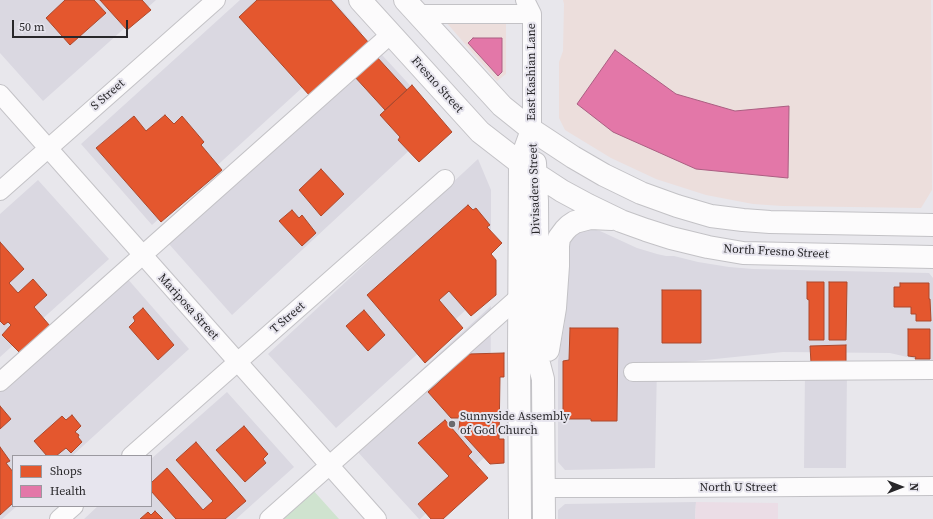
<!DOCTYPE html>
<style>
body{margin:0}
#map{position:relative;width:933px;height:519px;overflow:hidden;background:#e8e7ec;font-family:"Source Serif 4",serif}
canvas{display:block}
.legend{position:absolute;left:12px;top:455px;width:140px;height:52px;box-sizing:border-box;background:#e7e5ee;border:1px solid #9b99a0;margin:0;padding:5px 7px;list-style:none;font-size:12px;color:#28272a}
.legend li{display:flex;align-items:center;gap:8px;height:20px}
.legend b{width:20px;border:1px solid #9b99a0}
.north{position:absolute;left:881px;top:467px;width:40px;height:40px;-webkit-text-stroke:3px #e7e5ee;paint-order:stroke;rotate:90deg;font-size:11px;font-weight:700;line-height:16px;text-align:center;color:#28272a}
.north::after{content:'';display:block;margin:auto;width:14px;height:18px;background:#28272a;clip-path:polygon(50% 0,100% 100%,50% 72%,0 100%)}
.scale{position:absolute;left:12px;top:20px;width:116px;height:18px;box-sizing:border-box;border:2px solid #28272a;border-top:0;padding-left:5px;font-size:12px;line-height:14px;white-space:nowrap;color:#28272a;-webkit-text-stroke:3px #e7e5ee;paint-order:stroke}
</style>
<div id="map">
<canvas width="933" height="519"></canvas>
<ul class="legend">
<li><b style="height:11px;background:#e4572e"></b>Shops</li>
<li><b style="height:11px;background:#e377a8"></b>Health</li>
</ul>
<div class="north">N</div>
<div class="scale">50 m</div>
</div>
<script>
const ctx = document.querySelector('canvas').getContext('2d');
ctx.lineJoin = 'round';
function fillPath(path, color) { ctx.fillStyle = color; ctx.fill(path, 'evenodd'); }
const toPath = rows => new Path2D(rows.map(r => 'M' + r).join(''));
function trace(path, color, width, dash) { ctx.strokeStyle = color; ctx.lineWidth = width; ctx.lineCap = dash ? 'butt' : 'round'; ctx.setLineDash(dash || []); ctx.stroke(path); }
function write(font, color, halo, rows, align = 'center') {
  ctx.font = font + ' "Source Serif 4",serif'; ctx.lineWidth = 4; ctx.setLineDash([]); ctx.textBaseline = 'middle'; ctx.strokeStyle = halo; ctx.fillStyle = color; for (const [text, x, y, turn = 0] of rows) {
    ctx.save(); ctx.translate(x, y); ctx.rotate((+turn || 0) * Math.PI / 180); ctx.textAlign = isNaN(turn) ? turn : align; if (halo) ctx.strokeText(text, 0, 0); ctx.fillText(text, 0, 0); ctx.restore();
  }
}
const built = toPath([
 [0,0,156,0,43,101,0,53],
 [240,0,333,0,362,33,152,225,81,144],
 [371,43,442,120,232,315,161,235],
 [478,159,491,190,491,287,336,428,268,354],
 [38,180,109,259,0,357,0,214],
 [592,229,600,231,637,248,657,254,666,256,674,256,698,262,729,267,753,269,929,273,933,278,933,363,890,353,783,352,657,365,655,468,565,470,558,462,558,361,565,322,565,245,578,230],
 [119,269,189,349,72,456,13,456,13,506,17,506,2,519,0,519,0,376],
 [491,306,490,452,420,519,419,519,346,439],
 [805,370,847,370,846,468,804,468],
 [227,392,294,467,236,519,84,519,98,506,151,506,151,459],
 [696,502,695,519,558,519,558,510,565,504]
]);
const education = toPath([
 [696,502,778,503,778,519,695,519]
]);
const medical = toPath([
 [563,0,931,0,932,190,921,208,782,206,753,204,706,195,656,179,611,158,565,130,559,118,559,62,563,51,564,4],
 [446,22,506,23,506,74,497,81]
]);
const green = toPath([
 [312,489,339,519,278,519]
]);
const shops = toPath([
 [65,0,94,0,106,13,70,45,46,18,65,0],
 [100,0,142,0,151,10,127,30,100,0],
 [257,0,331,0,369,43,310,96,239,17,257,0],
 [376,56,407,90,385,110,354,76,376,56],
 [412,85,452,132,419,162,398,140,400,137,380,115,412,85],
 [165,115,174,124,182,116,204,142,201,145,222,170,161,222,96,148,134,116,146,131,165,115],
 [321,169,344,194,321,216,299,190,321,169],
 [468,205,473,210,476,208,490,225,487,227,502,243,491,254,496,260,496,295,471,316,449,291,439,300,463,328,425,363,367,295,468,205],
 [292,210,299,218,302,215,316,233,302,246,279,221,292,210],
 [0,242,24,269,9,283,18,293,33,279,47,295,34,307,50,326,20,353,2,335,11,325,8,322,4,325,0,321,0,242],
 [807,282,824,282,824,340,809,340,809,300,807,299,807,282],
 [829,282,847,282,846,340,829,340,829,282],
 [900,283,929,283,929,299,930,299,931,321,916,321,916,314,911,314,911,307,894,307,894,287,900,287,900,283],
 [662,290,701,290,701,343,662,343,662,290],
 [143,308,174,345,158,360,129,327,135,321,133,317,143,308],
 [364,310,385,335,368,351,346,326,364,310],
 [570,328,618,328,617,421,591,421,591,419,563,419,563,361,569,360,570,328],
 [908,329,930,329,930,359,915,359,916,357,908,356,908,329],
 [846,345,846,362,811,363,810,346,846,345],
 [504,353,504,377,500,377,499,439,504,439,504,463,490,464,459,430,460,418,451,418,428,392,469,354,504,353],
 [0,406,11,419,0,429,0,406],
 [72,415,81,426,75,432,79,435,78,437,82,442,71,453,66,448,56,456,47,456,34,441,62,416,66,420,72,415],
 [445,420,472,452,468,456,488,478,443,519,431,519,418,504,449,476,418,443,445,420],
 [244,426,268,454,263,459,266,463,245,482,216,450,244,426],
 [196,442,246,501,225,519,176,519,151,491,151,483,167,468,203,510,213,501,176,460,196,442],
 [0,447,10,461,6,463,13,472,13,503,0,515,0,447],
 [155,511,163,519,140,519,148,512,151,515,155,511]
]);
const health = toPath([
 [473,38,502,38,502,72,498,76,468,43,473,38],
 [615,50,676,94,735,111,789,106,788,178,696,169,613,132,577,104,615,50]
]);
const minor = toPath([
 [525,0,532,14,532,130],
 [417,14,532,14],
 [0,94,377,519],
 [0,191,216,0],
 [633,372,933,370],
 [0,382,391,34],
 [131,456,445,179],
 [544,488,673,488,933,486],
 [59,519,74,506],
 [269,519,519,297]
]);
const major = toPath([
 [360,0,480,132,520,163,536,174,562,191,588,205,621,221,646,230,671,238,708,247,743,253,933,257],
 [405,0,502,106,532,130,573,157,604,175,641,193,677,206,711,216,743,220,770,222,933,225],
 [535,163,537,201,538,360,543,379,544,519],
 [548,350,555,308,558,266,558,246,559,238,565,230,569,226,575,222,590,218,612,219],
 [520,519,519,357,520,163,532,130]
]);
const markers = [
 [452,424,4,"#6b6a6e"]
];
const streetNames = [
 ["East Kashian Lane",532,72,-90],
 ["Fresno Street",437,85,48],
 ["S Street",108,95,-41],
 ["Divisadero Street",535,189,-92],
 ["North Fresno Street",776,252,3],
 ["Mariposa Street",188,307,48],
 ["T Street",288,318,-41],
 ["North U Street",738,488]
];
const poiNames = [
 ["Sunnyside Assembly",460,417],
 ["of God Church",460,431]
];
fillPath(built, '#dad8e1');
fillPath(education, '#ebdde6');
fillPath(medical, '#ecdedc');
fillPath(green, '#cfe3cf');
fillPath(shops, '#e4572e');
trace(shops, '#ac492d', 1);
fillPath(health, '#e377a8');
trace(health, '#ab5f82', 1);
trace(minor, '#c3c2c6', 20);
trace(major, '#c3c2c6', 24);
trace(minor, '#fcfbfc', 18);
trace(major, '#fcfbfc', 22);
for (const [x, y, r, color] of markers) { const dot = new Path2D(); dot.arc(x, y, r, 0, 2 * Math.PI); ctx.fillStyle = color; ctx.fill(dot); trace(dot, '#e7e5ee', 1.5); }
write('12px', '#28272a', '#e7e5ee', streetNames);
write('12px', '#28272a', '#e7e5ee', poiNames, 'left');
</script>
